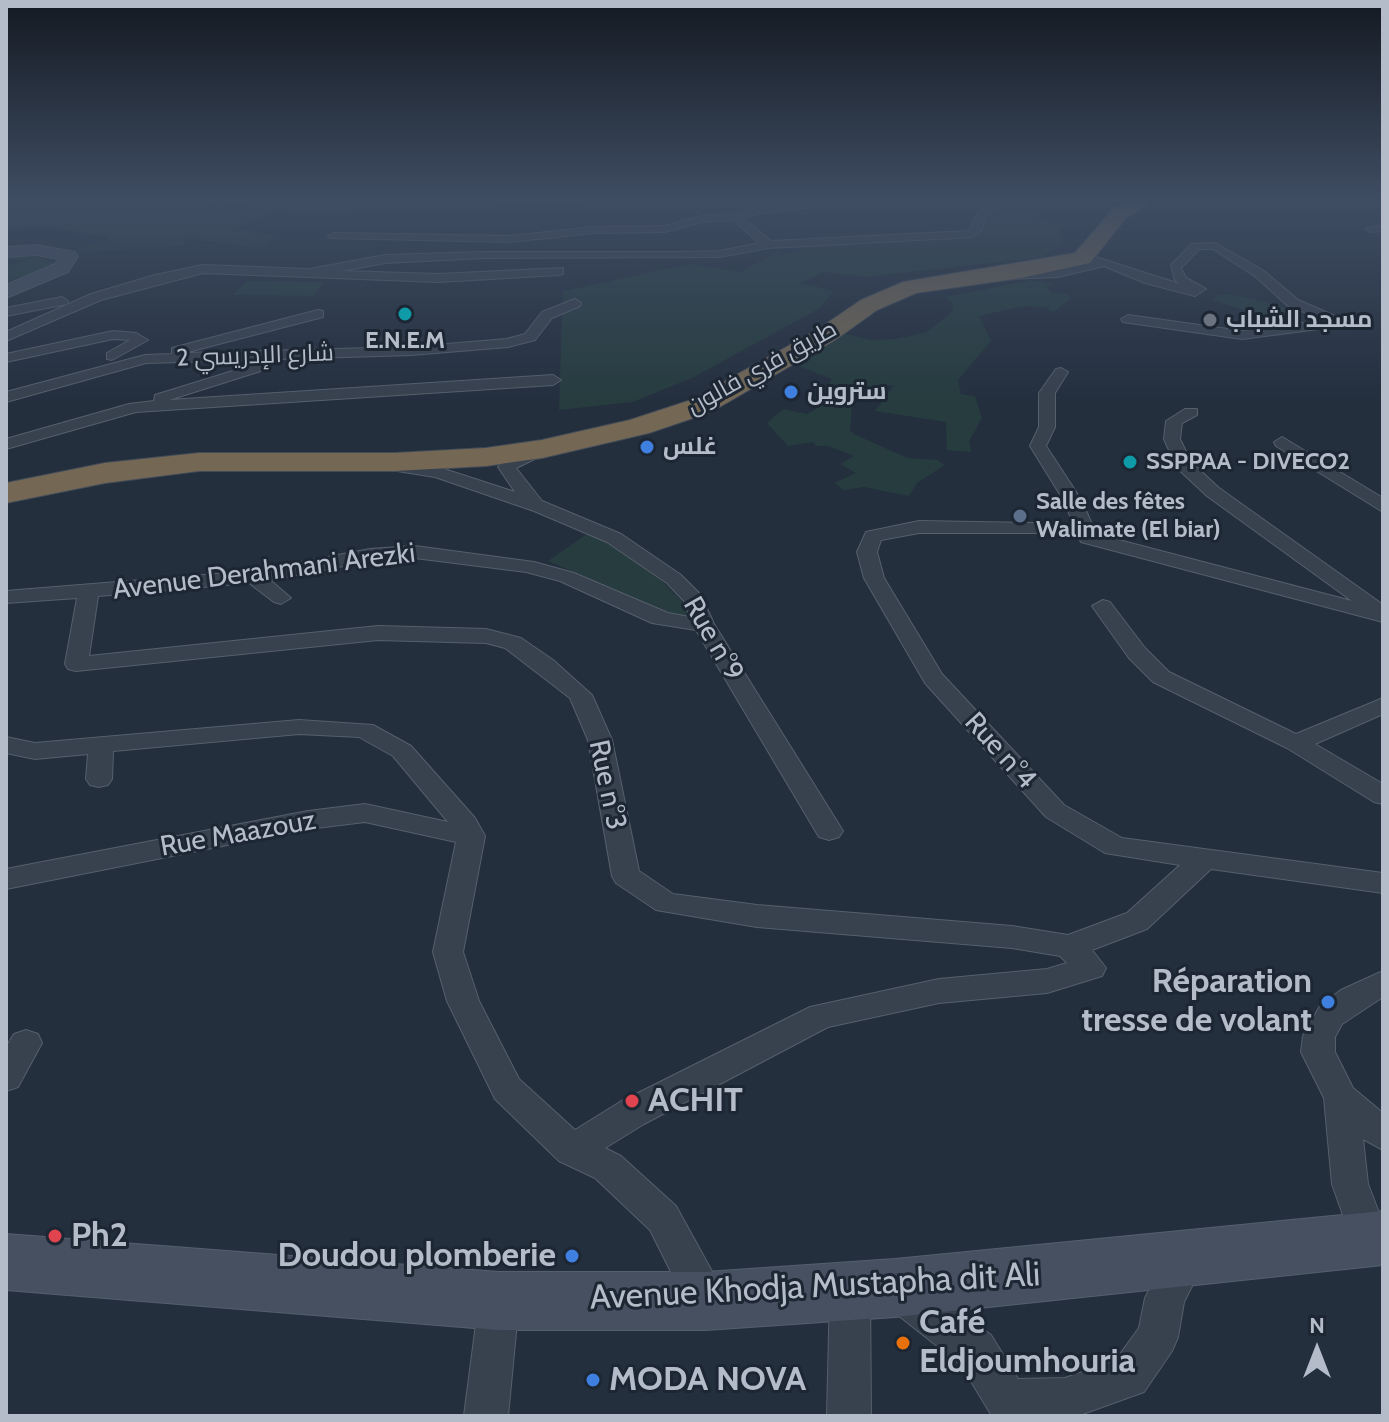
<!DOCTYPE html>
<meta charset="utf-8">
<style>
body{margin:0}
#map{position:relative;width:1389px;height:1422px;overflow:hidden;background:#242f3e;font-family:Cabin,sans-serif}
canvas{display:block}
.frame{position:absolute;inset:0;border:8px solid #b4bcc9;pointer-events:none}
.north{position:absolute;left:1277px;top:1310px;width:80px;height:80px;-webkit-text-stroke:6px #1d2633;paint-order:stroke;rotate:0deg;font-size:22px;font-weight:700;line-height:32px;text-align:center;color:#b4bcc9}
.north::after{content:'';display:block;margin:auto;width:28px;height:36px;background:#b4bcc9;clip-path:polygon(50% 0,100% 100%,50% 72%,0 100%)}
</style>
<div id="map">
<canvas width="1389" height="1422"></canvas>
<div class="frame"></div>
<div class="north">N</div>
</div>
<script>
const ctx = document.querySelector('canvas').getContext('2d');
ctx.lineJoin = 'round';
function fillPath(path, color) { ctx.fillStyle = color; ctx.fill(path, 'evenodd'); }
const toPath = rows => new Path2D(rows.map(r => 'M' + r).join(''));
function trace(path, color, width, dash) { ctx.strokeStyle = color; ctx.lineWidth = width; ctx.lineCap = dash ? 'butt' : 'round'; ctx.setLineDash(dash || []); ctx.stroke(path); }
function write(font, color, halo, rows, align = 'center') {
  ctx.font = font + ' Cabin,Cairo,sans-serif'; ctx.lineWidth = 6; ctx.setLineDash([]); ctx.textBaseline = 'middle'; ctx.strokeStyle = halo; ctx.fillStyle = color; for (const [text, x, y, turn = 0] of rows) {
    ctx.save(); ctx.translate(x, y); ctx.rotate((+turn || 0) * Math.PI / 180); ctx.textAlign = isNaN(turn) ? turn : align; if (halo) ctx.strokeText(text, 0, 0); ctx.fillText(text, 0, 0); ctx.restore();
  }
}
const green = toPath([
 [6,202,105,202,275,209,236,229,274,235,263,249,190,239,182,246,79,252,74,251,110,238,50,227,6,228],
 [1012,202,1040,202,1036,203,1040,219,1065,224,1060,233,1062,246,1043,256,1027,259,865,277,824,272,801,283,834,291,820,308,694,377,633,402,559,410,563,291,689,264,741,272,774,253,783,255,803,250,797,245,878,237,876,235,972,233,989,209],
 [6,256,42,258,58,264,6,282,6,266,23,261,6,259],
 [1031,280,1049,283,1053,285,1046,286,1053,294,1065,293,1071,298,1055,311,1048,310,1049,307,1024,306,979,316,991,341,958,380,961,394,975,396,982,418,969,441,971,452,947,450,946,422,875,411,894,385,886,385,856,398,852,406,850,430,854,434,907,458,937,460,945,465,917,483,909,496,864,487,844,490,834,483,856,473,840,464,854,456,828,446,816,446,813,442,788,446,767,423,783,409,807,414,815,410,832,379,788,362,837,332,872,340,896,339,927,332,952,312,953,304,946,297],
 [247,281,323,282,314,296,232,295],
 [1229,294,1270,303,1298,313,1288,316,1256,314,1213,300,1218,295],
 [594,529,663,582,692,612,680,617,548,561]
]);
const stream = toPath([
 [227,202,303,208,577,202]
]);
const street = toPath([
 [821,202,821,206,817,207,760,213,743,218,771,241,969,231,977,213,989,206,994,209,986,216,981,231,972,237,768,248,720,257,484,258,385,263,342,271,439,274,563,268,563,274,559,275,439,282,203,273,101,300,6,341,6,332,91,294,155,275,203,265,310,269,385,255,484,252,681,252,720,251,759,243,733,220,702,222,665,232,593,233,510,242,330,238,328,236,334,233,510,236,593,227,665,226,702,216,734,214,759,207,821,202],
 [1383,225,1383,231,1370,232,1365,229,1383,225],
 [1215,243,1264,271,1298,300,1349,322,1342,326,1242,339,1123,322,1121,319,1128,315,1242,331,1325,320,1288,306,1256,277,1213,249,1199,249,1181,268,1186,278,1206,289,1195,296,1145,283,1104,266,1058,277,1010,279,1004,275,1010,271,1058,269,1089,262,1079,259,1077,257,1083,253,1180,284,1175,280,1171,265,1192,244,1215,243],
 [62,297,68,301,67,304,6,316,6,308,62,297],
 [575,299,581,303,580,306,552,318,535,340,508,347,411,355,146,363,6,402,6,392,145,355,172,354,172,348,318,310,323,311,323,317,184,353,411,347,507,339,525,334,542,312,575,299],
 [113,331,136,333,148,340,112,360,107,359,107,353,130,340,113,339,6,362,6,354,113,331],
 [262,362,269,366,267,369,169,400,553,375,561,380,553,385,136,412,6,449,6,439,129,404,154,401,155,395,262,362],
 [1061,368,1068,372,1055,393,1055,427,1046,446,1082,501,1096,534,1352,601,1207,496,1177,468,1164,439,1166,421,1185,409,1197,409,1197,415,1182,423,1180,439,1191,462,1219,488,1382,604,1383,622,1081,542,1064,501,1030,446,1039,427,1039,393,1056,369,1061,368],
 [1282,437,1383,498,1383,512,1276,446,1274,442,1282,437],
 [539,445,547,450,545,454,516,468,542,501,621,534,681,575,701,595,714,624,843,831,839,837,829,840,819,837,696,630,652,623,560,581,526,572,415,558,370,561,270,580,291,598,281,604,274,602,249,583,98,596,89,656,378,626,486,629,521,638,553,660,592,695,612,740,639,871,673,894,757,905,1012,926,1068,935,1127,913,1180,865,1105,853,1046,817,925,683,864,578,857,552,866,532,919,521,1034,523,1044,529,1041,533,919,533,881,540,877,552,884,578,942,674,1064,805,1122,838,1383,873,1383,893,1211,869,1147,929,1092,950,1106,968,1102,976,1047,993,939,1003,828,1027,644,1124,605,1148,621,1156,676,1206,720,1286,726,1300,720,1314,706,1320,692,1314,650,1230,595,1178,559,1161,495,1099,447,1001,433,952,456,842,365,822,308,829,6,889,6,869,308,811,365,804,448,822,393,756,359,737,299,734,113,751,112,779,108,785,99,787,90,785,86,779,88,754,35,759,6,753,6,737,35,743,299,720,373,725,411,746,475,818,485,836,463,952,479,1001,519,1079,575,1130,620,1102,810,1007,939,979,1047,969,1067,963,1060,956,1012,948,757,927,656,910,616,883,612,876,588,740,570,698,505,648,486,643,378,640,76,671,68,669,65,664,77,598,6,603,6,591,253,571,370,549,415,546,534,562,574,573,668,613,690,617,684,601,667,583,607,542,534,511,435,477,391,470,382,465,391,460,438,467,515,492,498,467,509,456,539,445],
 [1103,600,1110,602,1145,648,1169,672,1296,734,1383,698,1383,714,1315,744,1383,784,1383,804,1374,802,1287,748,1153,682,1129,658,1092,606,1103,600],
 [1383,971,1383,997,1342,1024,1335,1037,1335,1052,1353,1088,1383,1113,1383,1150,1363,1139,1368,1184,1383,1223,1383,1252,1370,1257,1356,1252,1332,1184,1324,1098,1301,1052,1303,1036,1320,1006,1341,990,1383,971],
 [26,1030,38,1034,42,1043,18,1087,6,1091,6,1047,14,1034,26,1030],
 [1186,1241,1200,1247,1205,1260,1184,1302,1178,1337,1172,1351,1144,1392,1077,1416,992,1416,961,1365,889,1308,883,1294,889,1280,903,1275,917,1280,991,1335,1018,1379,1065,1378,1115,1361,1139,1328,1145,1298,1172,1247,1186,1241],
 [850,1273,864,1278,870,1292,871,1416,827,1416,830,1292,836,1278,850,1273],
 [499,1281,513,1287,519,1301,508,1416,464,1416,479,1301,485,1287,499,1281]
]);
const secondary = toPath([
 [36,245,75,252,78,256,68,272,6,298,6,285,55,264,58,259,36,255,6,257,6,247,36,245],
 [1383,1211,1383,1265,895,1317,706,1330,499,1330,6,1290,6,1234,499,1272,706,1272,895,1259,1383,1211]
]);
const highway = toPath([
 [1128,202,1152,202,1126,218,1090,263,1021,278,916,293,877,310,835,340,711,412,649,433,542,458,486,466,395,471,199,471,105,483,6,503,6,483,105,463,199,453,395,453,486,448,542,440,630,420,691,400,817,330,861,300,903,282,1075,253,1112,210,1128,202]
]);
const markers = [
 [405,314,8,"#0f9aa8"],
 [1210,320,8,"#6b7280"],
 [791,392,8,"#3f7fe0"],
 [647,447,8,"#3f7fe0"],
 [1130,462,8,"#0f9aa8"],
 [1020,516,8,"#5c6f8a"],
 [1328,1002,8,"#3f7fe0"],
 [632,1101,8,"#e0444e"],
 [55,1236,8,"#e0444e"],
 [572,1256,8,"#3f7fe0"],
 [903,1343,8,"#e8710a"],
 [593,1380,8,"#3f7fe0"]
];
const farPoinames = [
 ["مسجد الشباب",1226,320],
 ["E.N.E.M",405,341,"center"],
 ["ستروين",807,392],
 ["غلس",663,447],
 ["SSPPAA - DIVECO2",1146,462],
 ["Salle des fêtes",1036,502],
 ["Walimate (El biar)",1036,530]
];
const farStreetnames = [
 ["شارع الإدريسي 2",255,356,-2],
 ["طريق فري فالون",762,368,-29]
];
const streetNames = [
 ["Avenue Derahmani Arezki",264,572,-7],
 ["Rue n°9",713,639,60],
 ["Rue n°4",1000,751,48],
 ["Rue n°3",607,785,78],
 ["Rue Maazouz",238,834,-10]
];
const nearPoinames = [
 ["Réparation",1312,982,"right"],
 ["tresse de volant",1312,1021,"right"],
 ["ACHIT",648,1101],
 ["Ph2",71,1236],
 ["Doudou plomberie",556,1256,"right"],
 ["Café",919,1323],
 ["Eldjoumhouria",919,1362],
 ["MODA NOVA",609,1380]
];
const nearStreetnames = [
 ["Avenue Khodja Mustapha dit Ali",815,1287,-3]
];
fillPath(green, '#263c3f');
trace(stream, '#394c67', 4);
trace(street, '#565f6c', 2);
trace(secondary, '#565f6c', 2);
trace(highway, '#434c59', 2);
fillPath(street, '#38414e');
fillPath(secondary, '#465061');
fillPath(highway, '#746855');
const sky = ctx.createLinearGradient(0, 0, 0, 401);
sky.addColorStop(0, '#141a22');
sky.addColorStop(0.5, '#3f4d63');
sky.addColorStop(1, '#3f4d6300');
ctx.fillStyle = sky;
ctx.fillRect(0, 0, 1389, 401);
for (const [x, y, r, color] of markers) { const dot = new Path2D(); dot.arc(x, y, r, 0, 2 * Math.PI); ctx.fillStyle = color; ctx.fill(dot); trace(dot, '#1d2633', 3); }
write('bold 24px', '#b4bcc9', '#1d2633', farPoinames, 'left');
write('24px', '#b4bcc9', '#1d2633', farStreetnames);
write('28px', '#b4bcc9', '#1d2633', streetNames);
write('bold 34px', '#b4bcc9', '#1d2633', nearPoinames, 'left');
write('34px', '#b4bcc9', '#1d2633', nearStreetnames);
</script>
